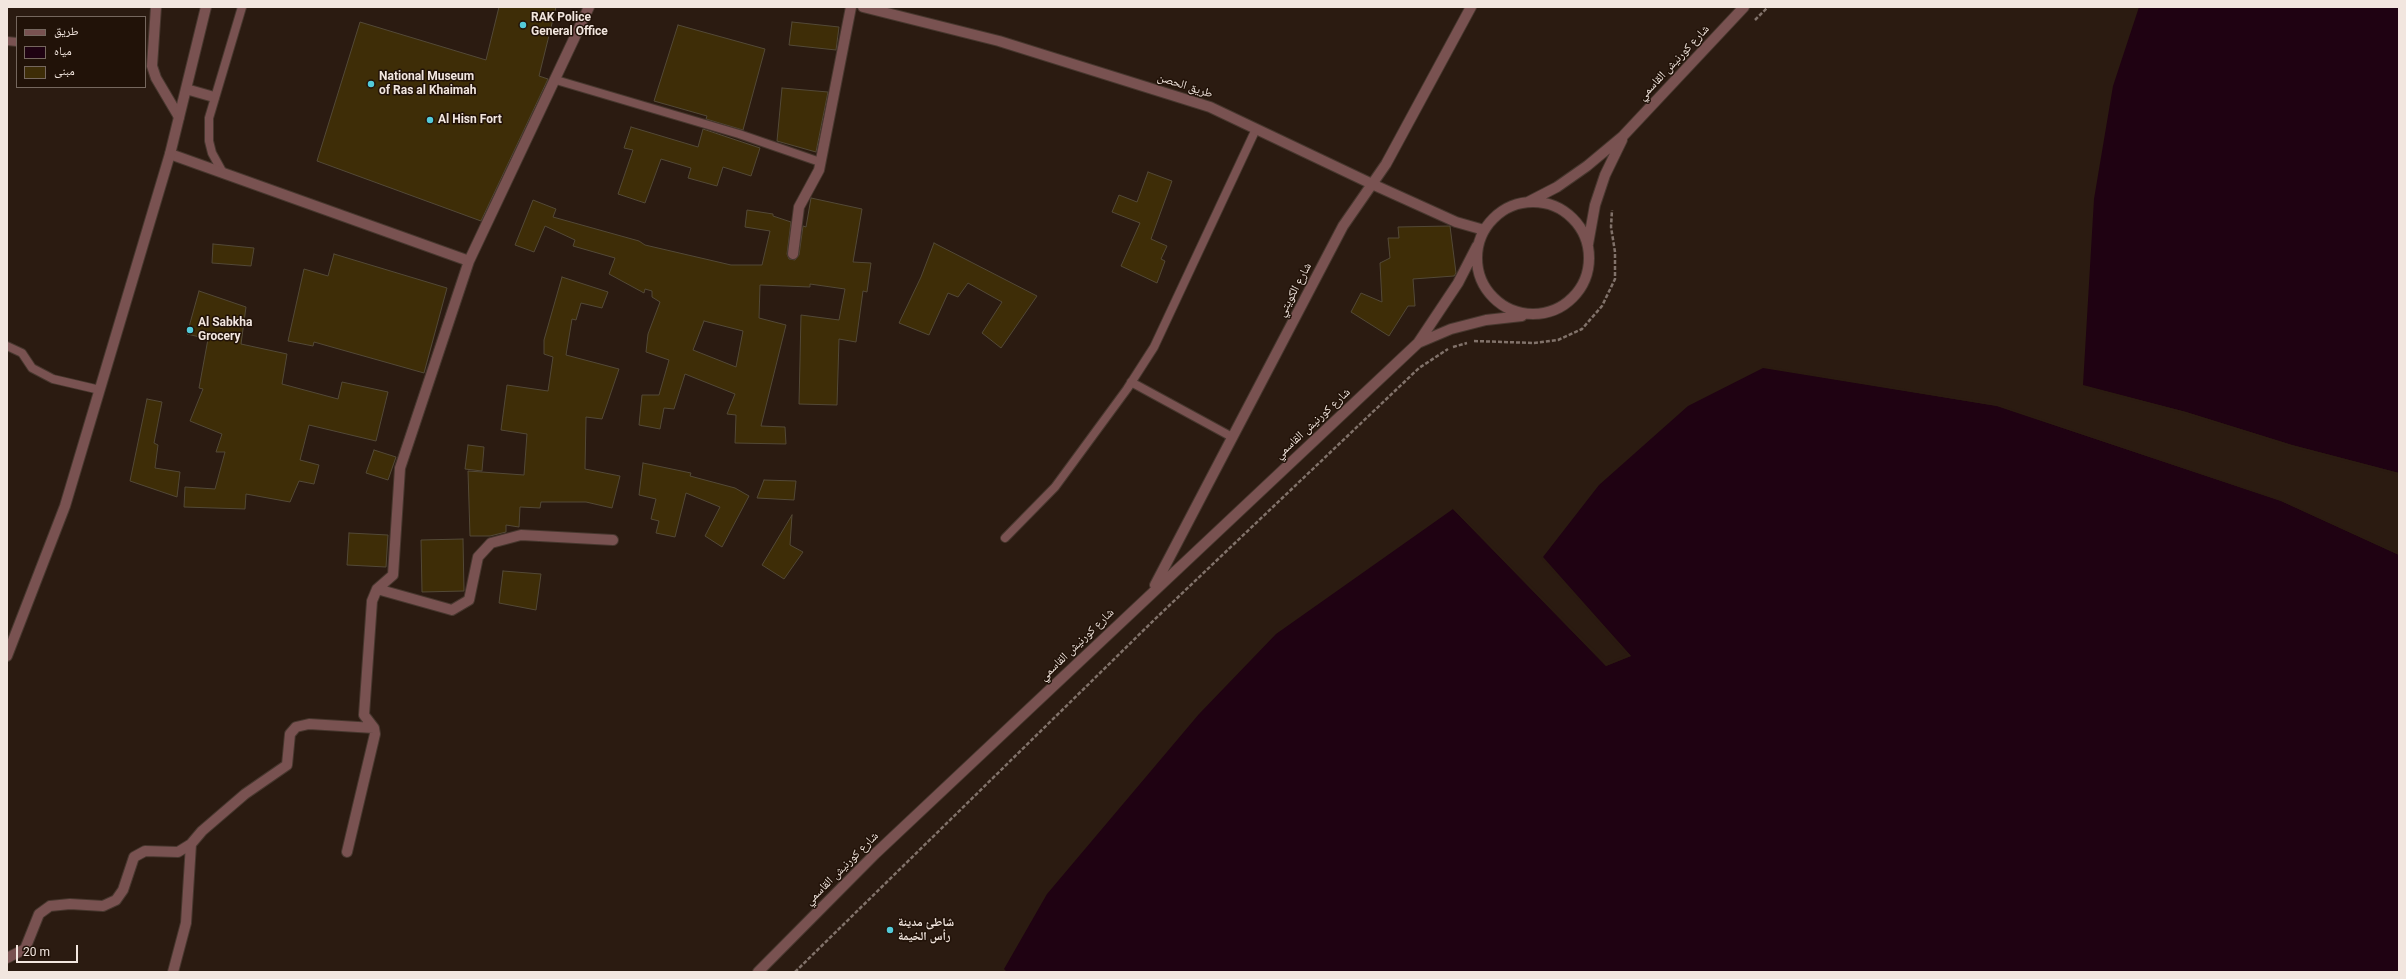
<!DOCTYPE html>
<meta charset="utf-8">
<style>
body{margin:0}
#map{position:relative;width:2406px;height:979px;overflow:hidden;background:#2b1b11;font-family:Roboto,"Noto Naskh Arabic",sans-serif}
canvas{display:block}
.frame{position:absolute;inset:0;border:8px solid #f2e6df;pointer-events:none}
.legend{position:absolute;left:16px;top:16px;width:130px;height:72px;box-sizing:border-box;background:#211208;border:1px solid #75675e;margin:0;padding:5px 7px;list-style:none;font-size:12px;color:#f2e6df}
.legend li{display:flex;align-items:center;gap:8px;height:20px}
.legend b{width:20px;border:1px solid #75675e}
.scale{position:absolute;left:16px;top:945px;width:62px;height:18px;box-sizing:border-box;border:2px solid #f2e6df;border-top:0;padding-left:5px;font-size:12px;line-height:14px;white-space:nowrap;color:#f2e6df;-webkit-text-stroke:3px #211208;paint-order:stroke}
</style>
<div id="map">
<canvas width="2406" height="979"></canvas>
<div class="frame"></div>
<ul class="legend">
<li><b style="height:5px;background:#795251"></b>طريق</li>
<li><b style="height:11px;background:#1f0212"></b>مياه</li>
<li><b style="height:11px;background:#3e2d07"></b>مبنى</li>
</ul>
<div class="scale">20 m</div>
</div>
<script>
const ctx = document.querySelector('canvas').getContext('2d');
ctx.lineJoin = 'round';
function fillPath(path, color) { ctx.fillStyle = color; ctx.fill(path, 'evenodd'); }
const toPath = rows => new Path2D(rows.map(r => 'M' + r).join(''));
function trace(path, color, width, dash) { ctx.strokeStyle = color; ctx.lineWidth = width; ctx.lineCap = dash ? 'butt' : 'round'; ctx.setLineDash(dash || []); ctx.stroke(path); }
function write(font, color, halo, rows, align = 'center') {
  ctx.font = font + ' Roboto,"Noto Naskh Arabic",sans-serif'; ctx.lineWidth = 3; ctx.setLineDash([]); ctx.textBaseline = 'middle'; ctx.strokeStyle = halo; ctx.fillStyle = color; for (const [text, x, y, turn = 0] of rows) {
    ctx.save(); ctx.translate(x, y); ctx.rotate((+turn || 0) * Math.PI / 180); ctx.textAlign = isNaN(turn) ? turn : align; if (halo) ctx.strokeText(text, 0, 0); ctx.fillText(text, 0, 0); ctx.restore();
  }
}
const water = toPath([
 [2139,7,2399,7,2399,473,2292,445,2186,412,2083,385,2094,199,2113,86],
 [1763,368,1997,406,2281,501,2399,555,2399,972,1007,972,1004,969,1047,894,1199,714,1276,634,1453,509,1606,666,1631,656,1543,557,1599,485,1688,406]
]);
const pier = toPath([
 [1763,366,1997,404,2281,500,2399,553,2399,555,2281,501,1997,406,1761,367],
 [2081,385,2186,412,2292,445,2399,473,2399,475,2291,447,2186,414,2083,387],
 [1452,508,1455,508,1607,663,1627,655,1541,558,1541,556,1631,656,1606,666]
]);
const building = toPath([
 [499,7,556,7,539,76,548,79,481,221,317,161,360,22,486,60,499,7],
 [792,22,839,27,836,50,789,45,792,22],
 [678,25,765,49,743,130,706,119,707,116,654,101,678,25],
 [782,88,828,92,816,152,777,141,782,88],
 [631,127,698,147,703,129,760,148,751,176,723,167,717,186,688,178,691,168,661,159,645,203,618,194,633,150,624,148,631,127],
 [1148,172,1172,181,1151,239,1167,246,1161,259,1165,261,1157,283,1121,266,1140,223,1112,212,1119,195,1137,202,1148,172],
 [811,198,862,209,853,262,871,263,867,292,863,291,856,342,839,339,837,405,799,404,801,315,839,320,845,289,810,284,810,287,760,285,759,318,786,325,761,426,785,427,786,444,735,443,736,415,727,414,735,394,685,374,674,409,664,408,660,429,639,425,642,395,659,395,669,360,646,352,648,334,660,302,652,297,652,291,645,289,644,293,609,274,615,258,573,246,575,240,545,226,534,252,515,245,533,200,556,209,553,217,639,241,645,245,731,265,762,265,770,231,745,227,747,210,773,214,773,216,791,222,787,254,789,259,795,260,799,255,803,226,806,227,811,198],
 [704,321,743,331,736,367,693,350,704,321],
 [1450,226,1456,273,1454,276,1413,279,1415,306,1408,306,1389,336,1351,312,1361,293,1382,302,1380,263,1390,258,1388,238,1399,238,1398,227,1450,226],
 [934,243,1037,296,1001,348,982,333,1002,302,968,283,958,297,948,293,929,335,899,323,921,277,934,243],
 [213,244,254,248,251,266,212,263,213,244],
 [334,254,447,288,424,373,314,342,313,346,288,341,304,269,328,276,334,254],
 [562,277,608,292,602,308,581,303,576,320,572,319,566,355,619,369,602,419,586,417,585,469,620,476,612,508,586,502,541,502,540,508,520,507,519,527,506,525,506,532,490,536,470,536,468,471,524,475,527,434,501,430,507,385,548,391,553,357,544,354,544,340,562,277],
 [199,291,246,307,241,344,287,354,282,384,338,399,342,382,388,392,376,441,309,425,300,460,319,465,314,484,299,481,290,502,246,494,245,509,184,507,185,487,215,489,225,452,216,452,222,434,190,421,203,389,199,388,208,339,187,334,199,291],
 [147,399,162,402,154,443,158,445,155,468,180,472,177,497,130,481,147,399],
 [468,445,484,447,482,471,465,469,468,445],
 [374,450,396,457,388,480,366,473,374,450],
 [643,463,691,473,690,476,735,488,749,496,722,547,705,536,720,507,686,493,675,537,656,533,659,521,651,519,656,499,639,495,643,463],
 [764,480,796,481,794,500,757,498,764,480],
 [792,515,790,545,803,552,784,579,762,565,792,515],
 [349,533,388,535,386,567,347,565,349,533],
 [463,539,464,591,422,592,421,540,463,539],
 [503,571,541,574,536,610,499,603,503,571]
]);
const path = toPath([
 [1755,20,1768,7],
 [1474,341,1534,343,1558,340,1582,329,1602,306,1615,279,1615,252,1611,227,1612,210],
 [1453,347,1467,343],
 [795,972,1154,620,1419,368,1448,349]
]);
const service = toPath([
 [7,41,17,42],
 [556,80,739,134,820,162],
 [223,173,212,153,209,141,209,118,242,7],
 [7,346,22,353,32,368,53,379,100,390],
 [1131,382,1232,437],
 [1005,538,1055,487,1127,389,1154,347,1256,129]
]);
const minor = toPath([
 [156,7,152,66,156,78,179,117],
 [170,154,469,261,589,7],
 [793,254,799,207,819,170,851,7],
 [377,589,452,610,469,600,478,557,491,543,521,535,613,540],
 [347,852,375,734,374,728,364,715,372,601,377,589,393,575,400,468,469,261],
 [7,958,25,949,39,914,50,906,70,904,103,906,116,900,123,890,134,857,145,851,178,852,191,844,202,831,245,794,287,765,290,734,296,727,309,724,374,728],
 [173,972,186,923,191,844]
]);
const tertiary = toPath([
 [863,7,999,41,1210,107,1372,184,1456,222,1484,230],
 [186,89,214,97],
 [1528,202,1557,187,1587,166,1623,136,1744,7],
 '1477 258a56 56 0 1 1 112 0a56 56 0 1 1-112 0Z',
 [1588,244,1595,205,1605,175,1622,140],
 [1418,343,1451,329,1486,320,1522,316],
 [1155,585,1343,226,1386,164,1471,7],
 [7,656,65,506,170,154,206,7],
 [758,972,875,854,1418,343,1458,283,1477,246]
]);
const markers = [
 [523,25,4,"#53cbda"],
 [371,84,4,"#53cbda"],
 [430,120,4,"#53cbda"],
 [190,330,4,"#53cbda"],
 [890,930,4,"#53cbda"]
];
const poiNames = [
 ["RAK Police",531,18],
 ["General Office",531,32],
 ["National Museum",379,77],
 ["of Ras al Khaimah",379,91],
 ["Al Hisn Fort",438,120],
 ["Al Sabkha",198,323],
 ["Grocery",198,337],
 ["شاطئ مدينة",898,923],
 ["رأس الخيمة",898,937]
];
const streetNames = [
 ["شارع كورنيش القاسمي",1674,63,-47],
 ["طريق الحصن",1185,86,18],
 ["شارع الكويتي",1295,290,-62],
 ["شارع كورنيش القاسمي",1313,424,-43],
 ["شارع كورنيش القاسمي",1077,645,-44],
 ["شارع كورنيش القاسمي",842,869,-45]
];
fillPath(water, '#1f0212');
fillPath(pier, '#2b1b11');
fillPath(building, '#3e2d07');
trace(building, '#534937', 1);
trace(service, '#47372e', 10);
trace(minor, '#47372e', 12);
trace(tertiary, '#47372e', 12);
trace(path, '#81726a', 2.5, [4, 2]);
trace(service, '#795251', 8);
trace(minor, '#795251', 10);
trace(tertiary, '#795251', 10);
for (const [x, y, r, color] of markers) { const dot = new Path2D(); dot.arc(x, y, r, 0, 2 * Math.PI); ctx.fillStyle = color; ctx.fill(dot); trace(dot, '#211208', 1.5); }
write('bold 12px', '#f2e6df', '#211208', poiNames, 'left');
write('12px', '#f2e6df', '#211208', streetNames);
</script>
